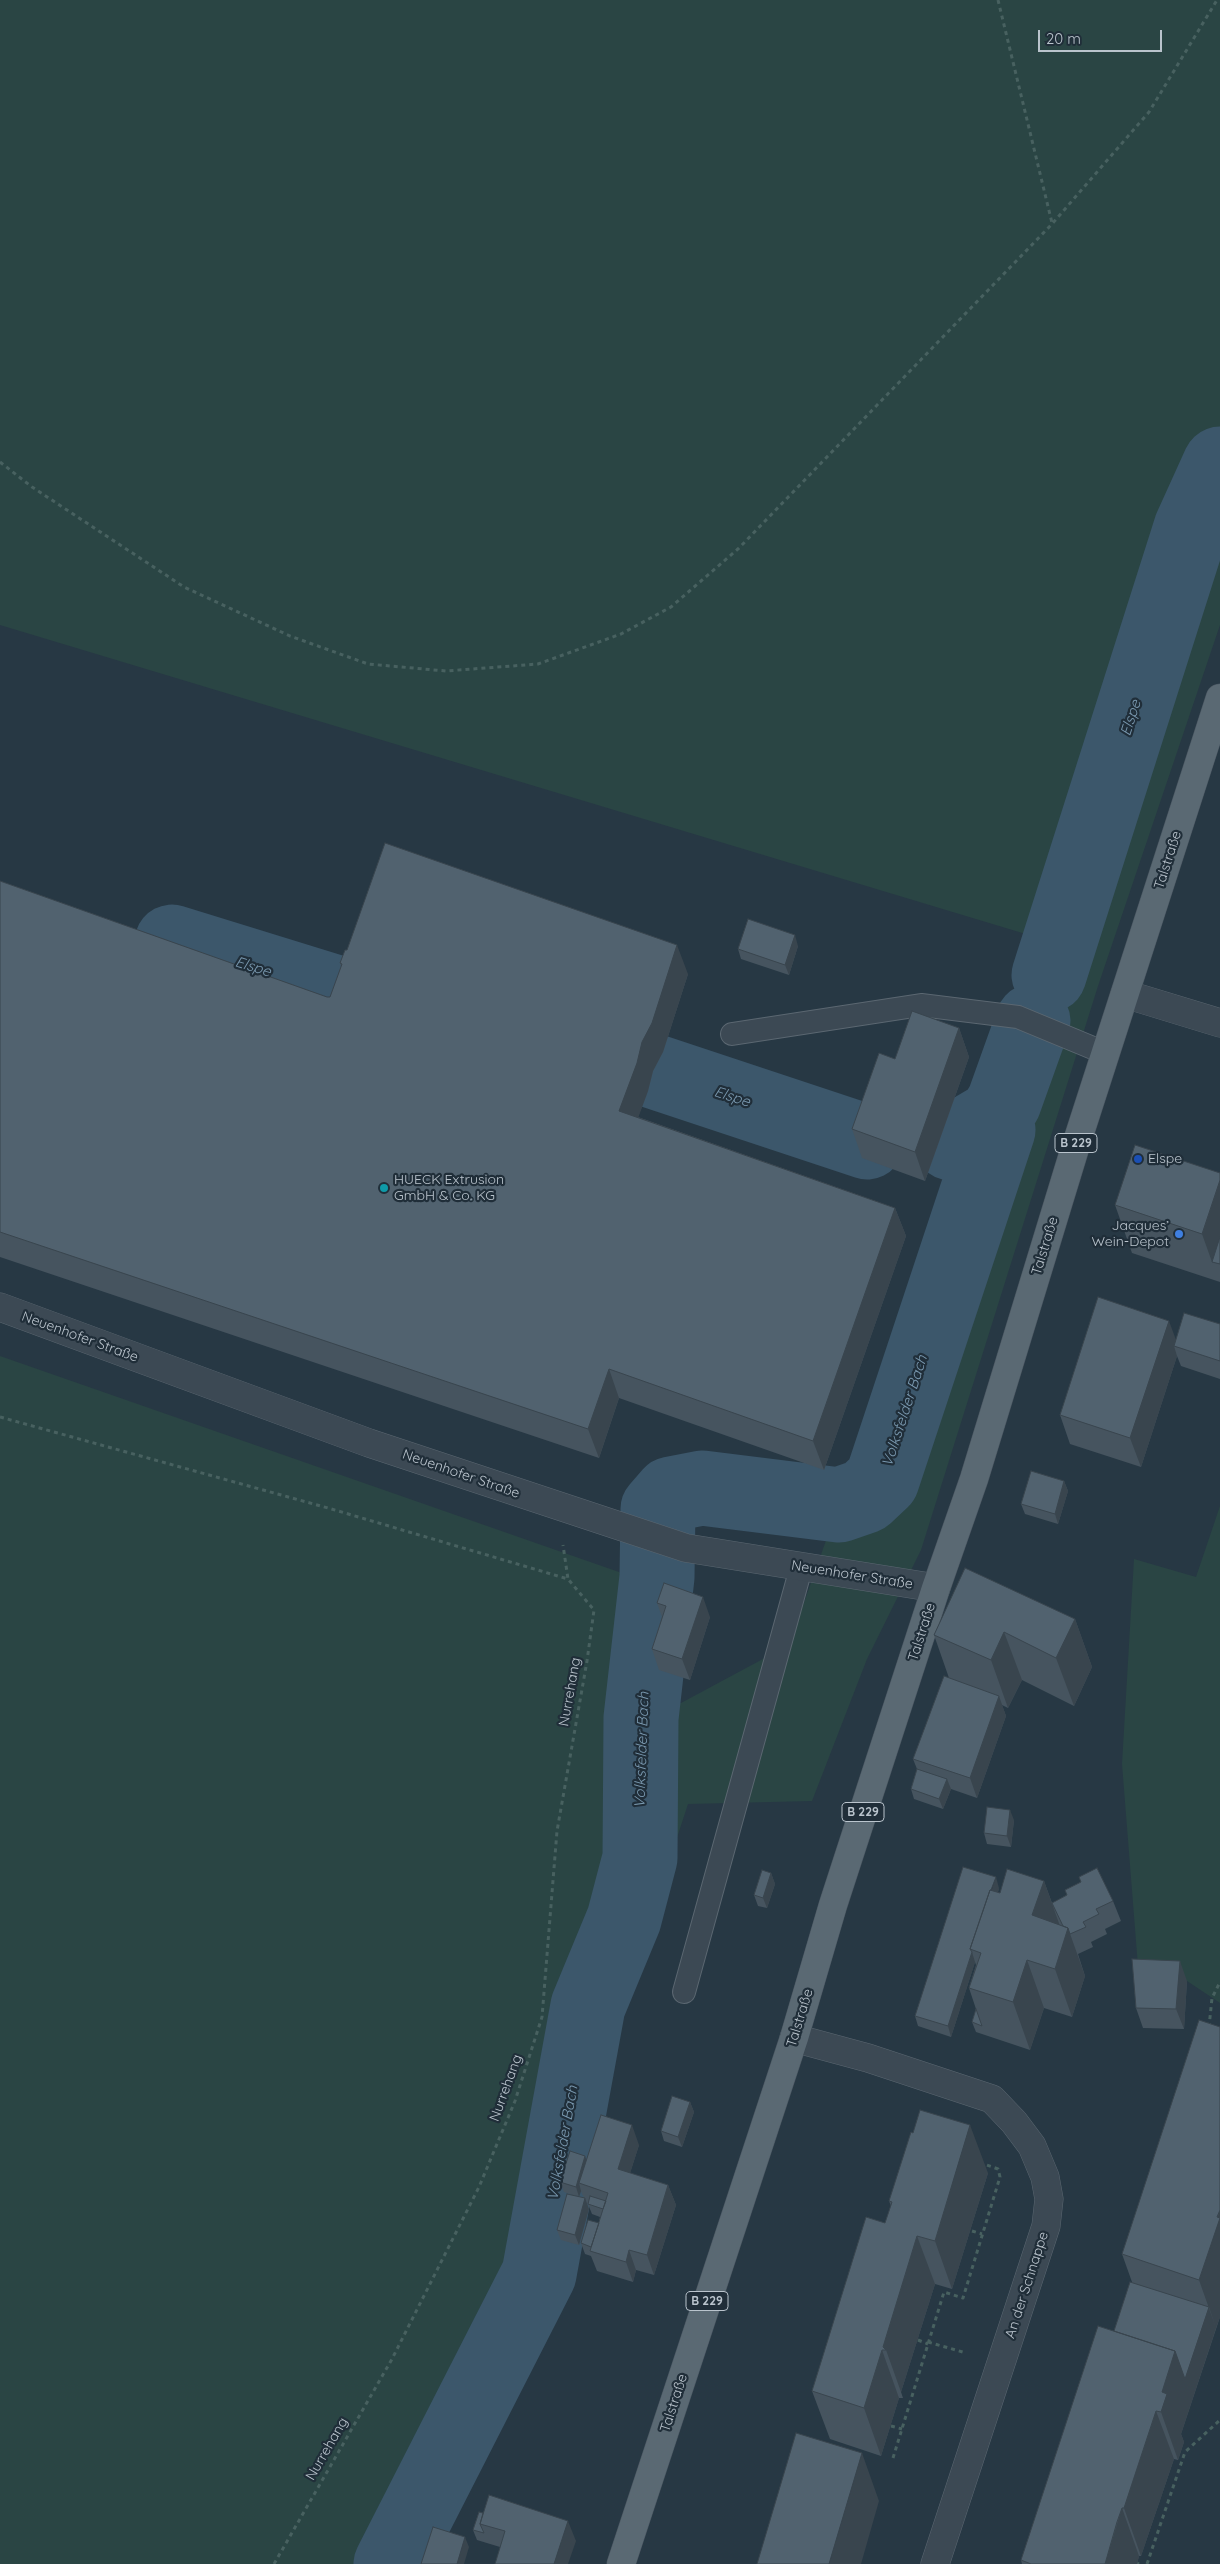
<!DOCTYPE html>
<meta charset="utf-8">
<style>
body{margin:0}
#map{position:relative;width:1220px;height:2564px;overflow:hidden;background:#273844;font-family:Quicksand,sans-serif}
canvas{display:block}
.scale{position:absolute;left:1038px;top:30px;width:124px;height:22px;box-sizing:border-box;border:2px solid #bac4cd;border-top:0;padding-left:6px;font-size:15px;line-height:18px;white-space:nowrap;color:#bac4cd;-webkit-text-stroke:4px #202e39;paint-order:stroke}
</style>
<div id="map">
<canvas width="1220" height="2564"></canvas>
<div class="scale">20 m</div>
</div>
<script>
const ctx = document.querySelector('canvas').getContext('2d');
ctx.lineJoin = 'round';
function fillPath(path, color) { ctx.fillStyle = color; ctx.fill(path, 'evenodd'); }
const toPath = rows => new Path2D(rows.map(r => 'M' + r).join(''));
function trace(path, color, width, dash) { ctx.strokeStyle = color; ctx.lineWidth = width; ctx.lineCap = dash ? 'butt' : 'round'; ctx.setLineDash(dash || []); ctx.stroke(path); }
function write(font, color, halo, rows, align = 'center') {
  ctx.font = font + ' Quicksand,sans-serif'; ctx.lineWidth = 4.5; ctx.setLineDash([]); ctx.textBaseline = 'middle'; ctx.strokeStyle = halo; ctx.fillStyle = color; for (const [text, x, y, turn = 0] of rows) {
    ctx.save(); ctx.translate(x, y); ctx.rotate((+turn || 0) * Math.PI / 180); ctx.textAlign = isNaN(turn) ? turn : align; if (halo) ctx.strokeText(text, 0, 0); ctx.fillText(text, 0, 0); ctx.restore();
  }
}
const green = toPath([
 [0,0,1220,0,1220,625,1098,986,921,1550,867,1659,812,1801,688,1804,672,1853,659,1914,629,1984,598,2024,580,2097,529,2273,376,2564,0,2564,0,1356,639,1579,628,1691,681,1703,789,1645,1039,938,0,625],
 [1220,1506,1220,2003,1187,1981,1139,1979,1122,1764,1134,1559,1196,1577]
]);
const river = toPath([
 [172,942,334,992],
 [1049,975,1191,528,1220,464],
 [653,1071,867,1142],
 [951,1143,995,1117,1004,1102,1033,1021],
 [391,2564,539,2274,588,2006,624,1919,640,1858,641,1718,657,1577,658,1509,671,1494,702,1488,839,1505,865,1496,882,1480,998,1130,995,1117]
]);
const path = toPath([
 [998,0,1052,223],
 [0,462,32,487,184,587,290,636,368,664,446,671,538,664,621,634,671,607,739,548,1052,224,1149,112,1217,0],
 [0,1417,328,1508,568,1579,563,1545],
 [1209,2027,1212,1998,1220,1982],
 [972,2231,982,2234],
 [918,2340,928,2344],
 [928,2342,966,2353],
 [891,2426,902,2429],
 [893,2458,944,2292,963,2298,1000,2177,998,2169,981,2163],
 [1137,2563,1139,2564],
 [274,2564,392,2359,479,2187,515,2101,542,2017,557,1831,587,1661,594,1610,568,1579],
 [1147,2564,1185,2452,1220,2420]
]);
const service = toPath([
 [732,1034,921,1005,1018,1017,1105,1053],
 [684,1992,801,1568]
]);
const minor = toPath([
 [1125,994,1220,1023],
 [0,1307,369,1443,686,1548,936,1588],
 [794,2038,868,2058,992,2099,1014,2122,1032,2146,1045,2177,1049,2199,1046,2226,935,2564]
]);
const primary = toPath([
 [621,2564,794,2038,833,1905,936,1588,974,1479,1075,1148,1220,698]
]);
const wall = toPath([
 [0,881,327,997,330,997,341,967,340,963,347,950,688,974,663,1052,653,1071,648,1091,638,1117,895,1208,906,1236,824,1470,619,1398,599,1458,0,1257],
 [798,946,789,975,741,959,738,949],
 [959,1028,969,1057,925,1181,862,1158,852,1129,895,1059],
 [1220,1173,1220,1282,1132,1253,1115,1205],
 [1220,1324,1220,1379,1181,1366,1177,1356,1141,1467,1070,1444,1060,1415,1176,1340],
 [1064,1481,1068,1491,1058,1524,1025,1514,1021,1504],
 [657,1603,710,1617,690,1680,659,1670,652,1649,662,1617],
 [1075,1619,1092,1667,1074,1706,1022,1680,1008,1708,1002,1705,1006,1716,977,1798,951,1789,943,1809,914,1799,911,1789,917,1769,913,1759,949,1678,934,1635],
 [1014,1820,1011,1847,987,1844,984,1833],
 [771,1873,775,1884,767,1908,758,1906,754,1895],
 [1079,1877,1113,1901,1121,1921,1105,1929,1107,1934,1091,1942,1093,1947,1078,1954,1085,1976,1072,2017,1044,2008,1030,2050,976,2032,972,2022,976,2009,969,1988,976,1965,975,1962,951,2037,918,2026,915,2016,999,1888,998,1892,1000,1893,1044,1881,1052,1903,1067,1895,1065,1890,1081,1882],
 [1187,1981,1184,2029,1143,2028,1136,2008],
 [1220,2027,1220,2317,1181,2434,1184,2442,1178,2460,1174,2459,1141,2556,1139,2556,1137,2564,1022,2564,1021,2560,1114,2331,1132,2282,1122,2254],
 [690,2102,694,2112,682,2147,664,2141,661,2131],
 [639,2145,630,2173,668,2185,676,2205,654,2275,636,2270,633,2282,597,2271,591,2256,585,2254,581,2243,599,2223,600,2217,592,2214,588,2204,587,2203,589,2209,579,2245,561,2240,557,2230,584,2198,581,2191,579,2197,564,2192,560,2182,586,2159],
 [988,2173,952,2289,935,2284,901,2392,903,2398,899,2398,881,2456,830,2439,812,2391,885,2223,891,2206,889,2201],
 [479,2512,576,2541,500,2547,477,2540,473,2530]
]);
const shadedWall = toPath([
 [795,935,798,946,789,975,785,965],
 [677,945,688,974,663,1052,653,1071,648,1091,630,1140,619,1111,642,1042],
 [959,1028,969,1057,925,1181,915,1152],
 [1220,1180,1220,1264,1212,1262,1202,1234],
 [895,1208,906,1236,824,1470,813,1441],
 [1169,1321,1179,1348,1174,1346,1177,1356,1141,1467,1130,1438],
 [609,1369,619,1398,599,1458,588,1429],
 [1064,1481,1068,1491,1058,1524,1055,1514],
 [703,1597,710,1617,690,1680,682,1659],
 [1075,1619,1092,1667,1074,1706,1056,1658],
 [1004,1632,1022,1680,1008,1708,991,1660],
 [999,1696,1006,1716,977,1798,970,1778],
 [947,1779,951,1789,943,1809,939,1799],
 [1010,1810,1014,1820,1011,1847,1007,1836],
 [771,1873,775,1884,767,1908,763,1898],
 [996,1877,999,1888,979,1952,972,1949],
 [1044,1881,1061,1929,1032,1915],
 [1068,1928,1085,1976,1072,2017,1055,1969],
 [972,1952,975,1962,951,2037,948,2026],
 [1027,1960,1044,2008,1030,2050,1013,2002],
 [1180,1961,1187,1981,1184,2029,1176,2009],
 [690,2102,694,2112,682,2147,678,2137],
 [632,2125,639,2145,625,2189,618,2169],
 [970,2125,988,2173,952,2289,935,2241],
 [585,2156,589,2166,579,2183,581,2191,579,2197,576,2187],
 [668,2185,676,2205,654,2275,647,2255],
 [585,2198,589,2209,579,2245,575,2235],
 [1220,2210,1220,2317,1216,2328,1199,2280],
 [917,2236,935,2284,901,2392,886,2350,883,2347],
 [629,2250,636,2270,633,2282,626,2262],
 [1209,2307,1216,2328,1181,2434,1184,2442,1178,2460,1161,2412,1162,2392,1175,2351],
 [882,2350,899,2398,881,2456,864,2408],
 [1156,2411,1174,2459,1141,2556,1124,2508],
 [862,2453,879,2501,861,2564,829,2564],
 [1122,2508,1139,2556,1137,2564,1105,2564],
 [568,2521,576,2541,568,2564,554,2564],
 [465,2537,469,2547,464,2564,457,2564]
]);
const building = toPath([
 [385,843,677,945,652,1023,642,1042,637,1063,619,1111,895,1208,813,1441,609,1369,588,1429,0,1232,0,881,327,997,330,997,342,964,340,963,345,950,347,950,385,843],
 [748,919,795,935,785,965,738,949,748,919],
 [912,1011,959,1028,915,1152,852,1129,879,1053,895,1059,912,1011],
 [1135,1145,1220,1173,1220,1180,1202,1234,1115,1205,1135,1145],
 [1220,1237,1220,1264,1212,1262,1220,1237],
 [1098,1297,1169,1321,1130,1438,1060,1415,1098,1297],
 [1184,1313,1220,1324,1220,1361,1174,1346,1184,1313],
 [1031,1471,1064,1481,1055,1514,1021,1504,1031,1471],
 [965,1568,1075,1619,1056,1658,1004,1632,991,1660,934,1635,965,1568],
 [664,1583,703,1597,682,1659,652,1649,666,1606,657,1603,664,1583],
 [944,1676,999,1696,970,1778,913,1759,944,1676],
 [917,1769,947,1779,939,1799,911,1789,917,1769],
 [987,1807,1010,1810,1007,1836,984,1833,987,1807],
 [963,1867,996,1877,991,1890,990,1890,970,1949,972,1952,948,2026,915,2016,963,1867],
 [1097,1868,1113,1901,1096,1909,1099,1914,1083,1922,1086,1927,1070,1934,1068,1928,1063,1926,1052,1903,1067,1895,1065,1890,1081,1882,1079,1877,1097,1868],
 [1007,1869,1044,1881,1032,1915,1068,1928,1055,1969,1027,1960,1013,2002,969,1988,981,1953,970,1949,990,1890,1000,1893,1007,1869],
 [762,1870,771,1873,763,1898,754,1895,762,1870],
 [1132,1959,1180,1961,1176,2009,1136,2008,1132,1959],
 [976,2009,982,2026,972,2022,976,2009],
 [1199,2020,1220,2027,1220,2210,1217,2217,1220,2218,1199,2280,1122,2254,1199,2020],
 [672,2096,690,2102,678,2137,661,2131,672,2096],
 [920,2110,970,2125,935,2241,917,2236,883,2347,886,2350,882,2350,864,2408,812,2391,866,2217,885,2223,892,2202,889,2201,911,2132,913,2133,920,2110],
 [601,2115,632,2125,618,2169,668,2185,647,2255,629,2250,626,2262,590,2251,608,2193,579,2183,601,2115],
 [570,2151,585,2156,576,2187,560,2182,570,2151],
 [567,2194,585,2198,575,2235,557,2230,567,2194],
 [590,2196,606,2201,603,2209,588,2204,590,2196],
 [588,2220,599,2223,591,2247,581,2243,588,2220],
 [1130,2282,1209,2307,1185,2379,1175,2351,1114,2331,1130,2282],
 [1098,2326,1175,2351,1162,2392,1167,2394,1161,2412,1156,2411,1124,2508,1122,2508,1117,2522,1105,2564,1031,2564,1021,2560,1098,2326],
 [796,2433,862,2453,829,2564,757,2564,796,2433],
 [489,2495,568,2521,554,2564,495,2564,505,2531,480,2524,489,2495],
 [479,2512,483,2513,480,2524,484,2533,473,2530,479,2512],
 [433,2527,465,2537,457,2564,421,2564,433,2527]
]);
const markers = [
 [1138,1159,5,"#1a4fb4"],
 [384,1188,5,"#0f9aa8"],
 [1179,1234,5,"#3f7fe0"]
];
const shields = [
 [1076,1143,42],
 [863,1812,42],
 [707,2301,42]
];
const shieldNames = [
 ["B 229",1076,1143],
 ["B 229",863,1812],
 ["B 229",707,2301]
];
const streetNames = [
 ["Talstraße",1168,860,-72],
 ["Talstraße",1045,1246,-73],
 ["Neuenhofer Straße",80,1337,20],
 ["Neuenhofer Straße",461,1474,19],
 ["Neuenhofer Straße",852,1575,9],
 ["Talstraße",922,1632,-72],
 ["Nurrehang",570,1692,-80],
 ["Talstraße",800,2018,-73],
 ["Nurrehang",506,2088,-70],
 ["An der Schnappe",1027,2285,-72],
 ["Talstraße",674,2403,-72],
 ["Nurrehang",327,2449,-60]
];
const poiNames = [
 ["Elspe",1148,1159],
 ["HUECK Extrusion",394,1180],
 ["GmbH & Co. KG",394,1196],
 ["Jacques’",1169,1226,"right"],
 ["Wein-Depot",1169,1242,"right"]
];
const waterNames = [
 ["Elspe",1131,718,-72],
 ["Elspe",253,967,17],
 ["Elspe",732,1097,18],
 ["Volksfelder Bach",905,1411,-72],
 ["Volksfelder Bach",642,1750,-88],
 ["Volksfelder Bach",563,2143,-80]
];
fillPath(green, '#2a4544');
trace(river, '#3c576b', 75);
trace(service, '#5b6771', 24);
trace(minor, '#5b6771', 29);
trace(primary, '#495560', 29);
trace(path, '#486160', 3, [4, 4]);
trace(service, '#3c4954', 22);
trace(minor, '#3c4954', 28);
trace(primary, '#5a6973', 28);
fillPath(wall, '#46545f');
fillPath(shadedWall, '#39454e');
fillPath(building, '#51626f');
trace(building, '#39454e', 1);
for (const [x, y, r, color] of markers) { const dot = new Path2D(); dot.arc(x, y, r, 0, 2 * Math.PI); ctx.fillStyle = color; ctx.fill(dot); trace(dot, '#202e39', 2); }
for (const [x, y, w] of shields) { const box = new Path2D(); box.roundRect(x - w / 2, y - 9.5, w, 19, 4); ctx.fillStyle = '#202e39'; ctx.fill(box); trace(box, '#bac4cd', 1); }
write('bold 12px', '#bac4cd', null, shieldNames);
write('14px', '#bac4cd', '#202e39', streetNames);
write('14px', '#bac4cd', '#202e39', poiNames, 'left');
write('italic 15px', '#7a99b0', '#202e39', waterNames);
</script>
